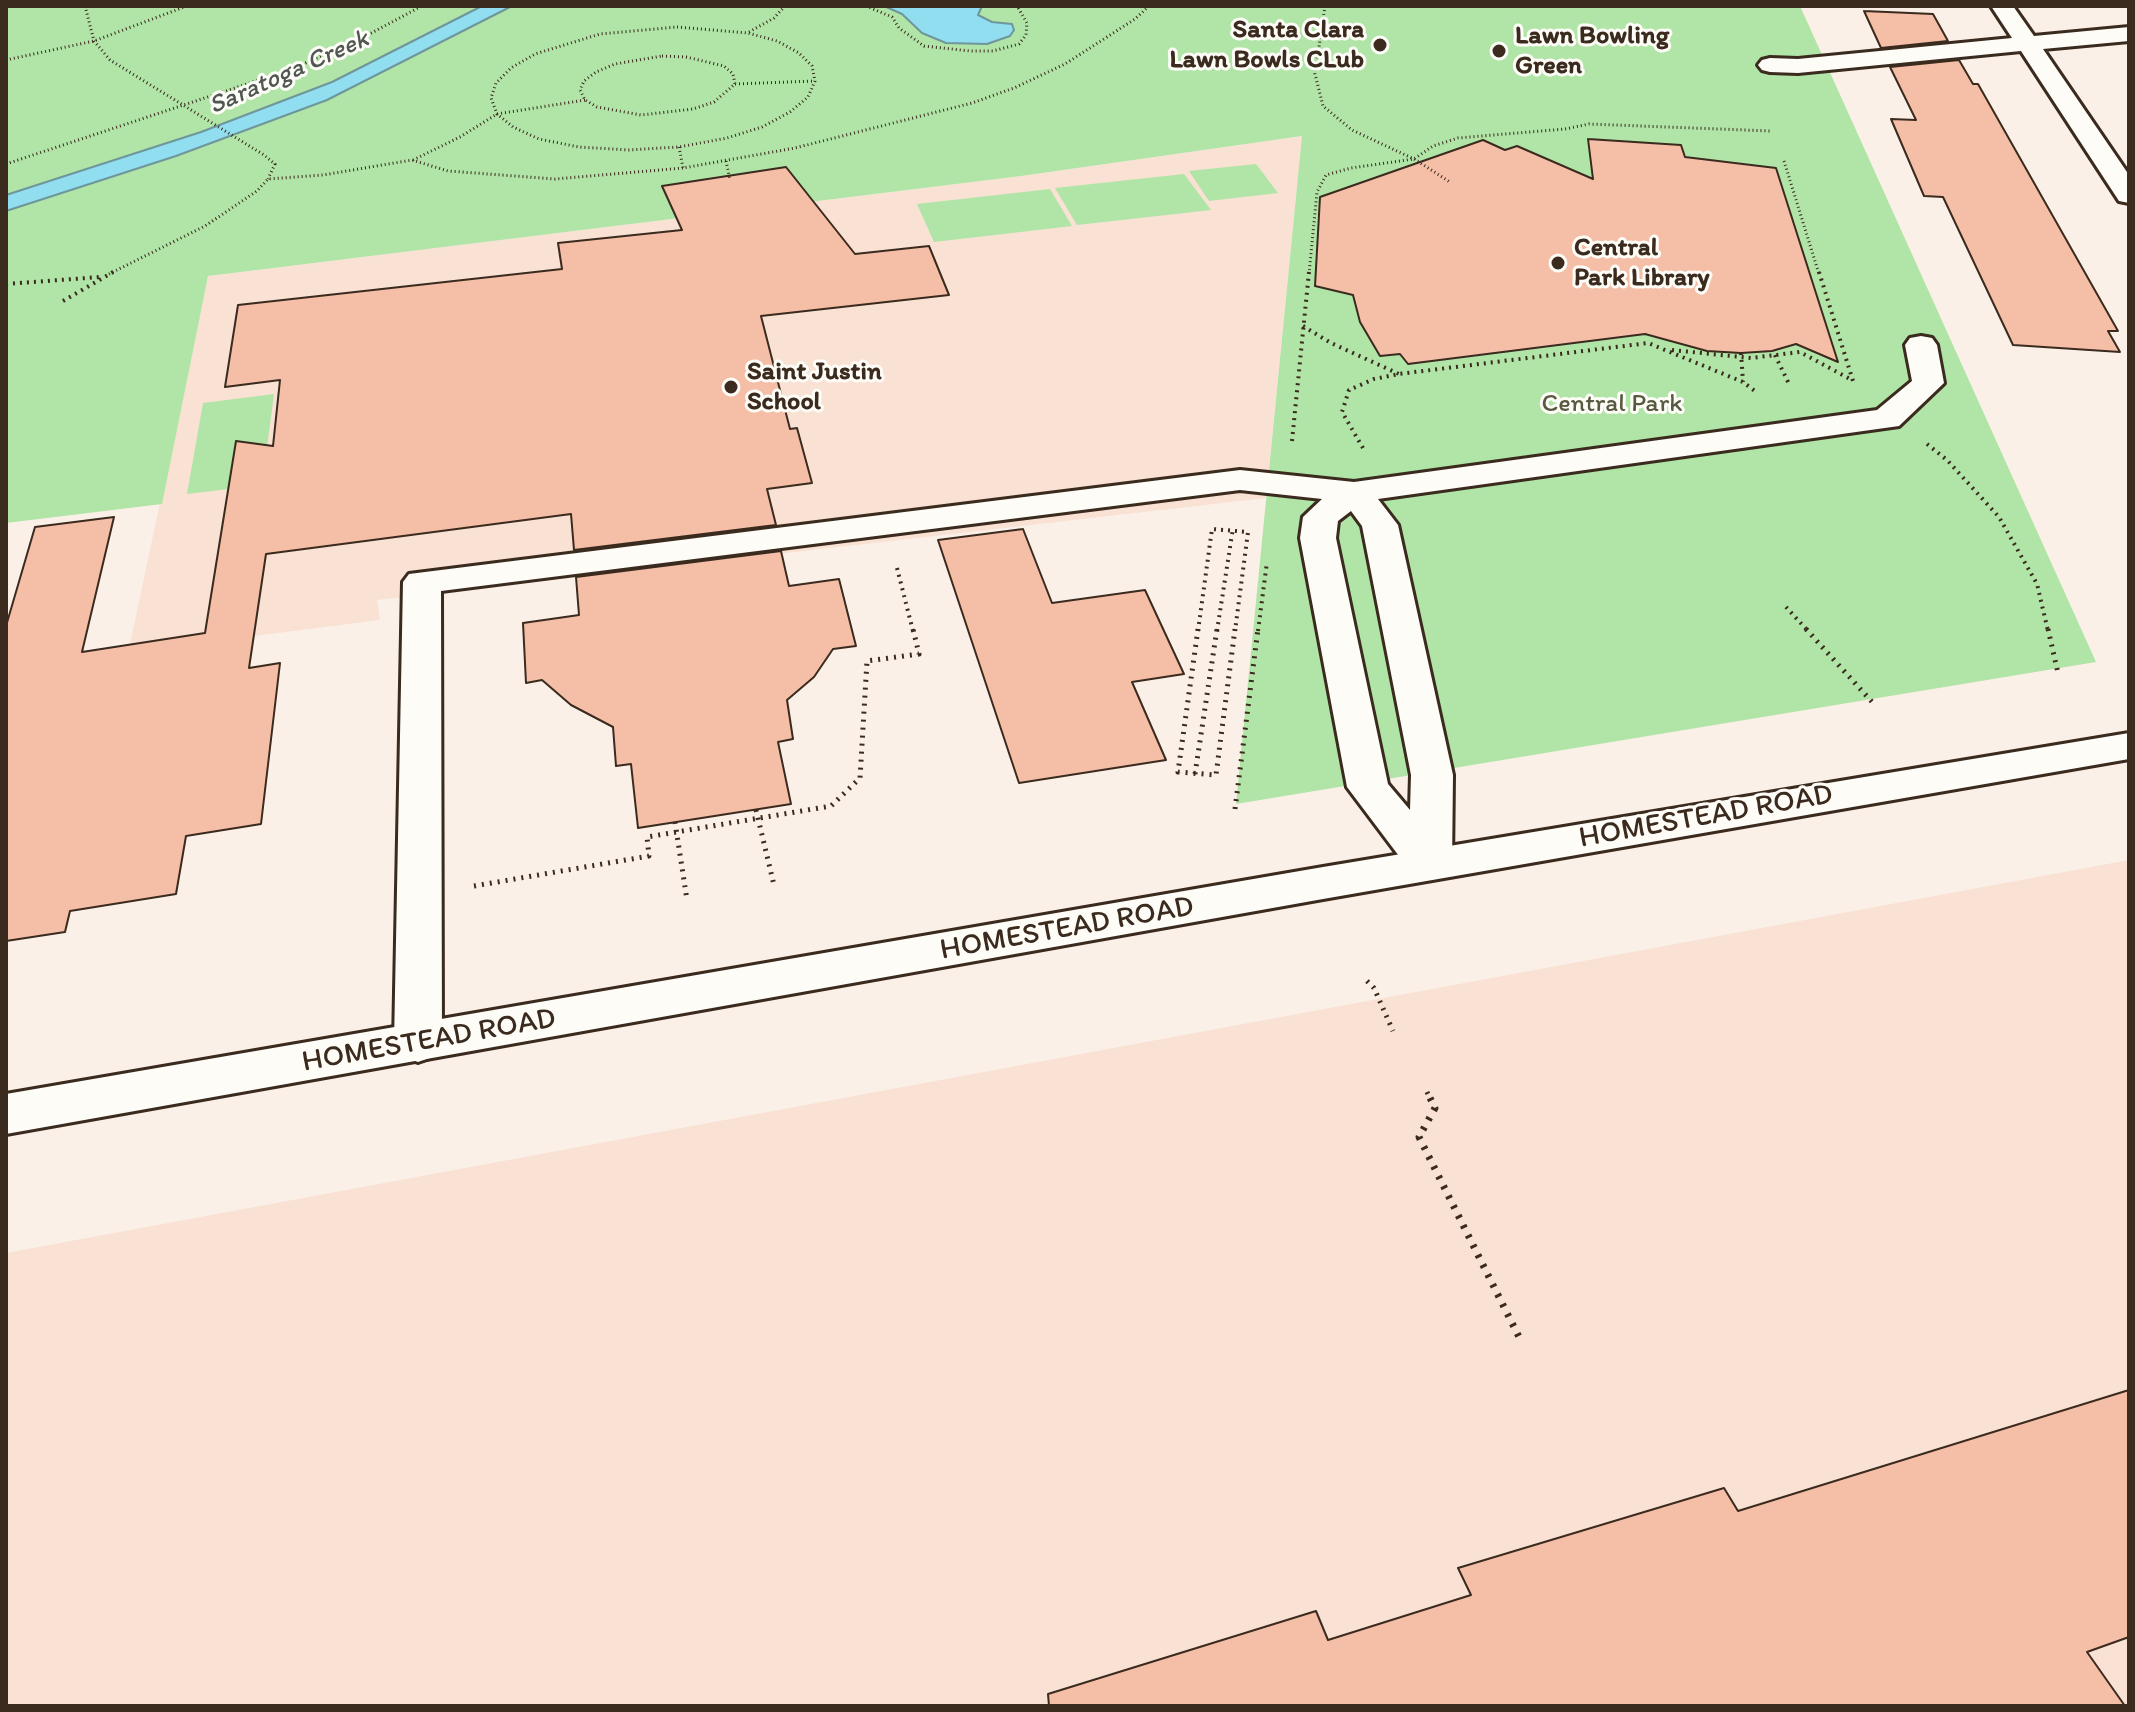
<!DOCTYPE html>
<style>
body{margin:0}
#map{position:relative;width:2135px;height:1712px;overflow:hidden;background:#fbf0e7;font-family:Itim,sans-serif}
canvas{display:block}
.frame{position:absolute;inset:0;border:8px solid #3b2a1e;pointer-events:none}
</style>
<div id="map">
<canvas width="2135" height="1712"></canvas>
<div class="frame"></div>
</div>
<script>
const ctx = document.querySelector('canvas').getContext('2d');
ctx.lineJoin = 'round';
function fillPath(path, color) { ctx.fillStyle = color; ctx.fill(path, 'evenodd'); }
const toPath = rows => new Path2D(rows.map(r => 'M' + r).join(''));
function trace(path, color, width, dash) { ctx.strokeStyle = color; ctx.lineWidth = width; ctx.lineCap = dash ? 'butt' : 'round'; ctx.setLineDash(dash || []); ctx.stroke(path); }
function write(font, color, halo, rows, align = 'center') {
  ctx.font = font + ' Itim,sans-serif'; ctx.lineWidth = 6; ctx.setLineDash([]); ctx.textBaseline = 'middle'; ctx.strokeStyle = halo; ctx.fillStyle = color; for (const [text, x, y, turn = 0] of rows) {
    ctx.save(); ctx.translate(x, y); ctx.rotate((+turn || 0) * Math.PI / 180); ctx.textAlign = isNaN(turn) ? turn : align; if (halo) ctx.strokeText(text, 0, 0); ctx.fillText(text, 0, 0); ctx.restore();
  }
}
const built = toPath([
 [1302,136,1266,498,377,600,380,620,137,651,130,644,208,276,1021,176],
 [2129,860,2129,1706,6,1706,6,1253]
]);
const green = toPath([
 [6,6,1800,6,2096,662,1236,804,1302,136,1021,176,208,276,162,504,6,523],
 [1256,164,1278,193,1209,201,1189,171],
 [1184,174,1211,210,1077,225,1055,188],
 [1050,189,1072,226,934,242,917,204],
 [274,394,262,485,187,494,203,403]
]);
const water = toPath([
 [482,6,512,6,327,100,176,156,6,211,6,195,201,132,332,82,482,6],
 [884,6,982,6,978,15,992,22,1012,24,1014,30,1010,36,987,44,946,43,922,33,902,14,884,6]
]);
const building = toPath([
 [1864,11,1933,14,1948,41,1881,48,1864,11],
 [1959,60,1973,84,1978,84,2118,331,2108,331,2120,352,2013,345,1943,197,1924,196,1891,119,1916,120,1890,67,1959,60],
 [1588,139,1681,145,1685,157,1776,168,1838,362,1796,344,1772,351,1741,353,1707,351,1645,334,1408,364,1400,354,1380,356,1360,322,1353,295,1315,286,1320,197,1483,140,1505,150,1517,146,1593,179,1588,139],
 [786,167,855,254,929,246,949,295,761,316,790,429,797,428,812,483,767,489,776,525,574,550,571,514,266,554,249,668,280,663,261,824,186,836,176,894,70,911,65,932,6,941,6,626,35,527,114,517,82,652,205,633,236,441,273,446,280,380,225,387,238,305,562,269,558,243,682,230,662,186,786,167],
 [1023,529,1052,603,1145,590,1184,674,1132,682,1166,760,1019,783,938,540,1023,529],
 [781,551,789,586,839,579,856,646,833,649,814,677,787,700,793,739,778,742,791,804,638,828,631,764,616,766,613,727,571,705,542,680,526,683,523,623,579,615,576,577,781,551],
 [2129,1390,2129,1637,2087,1652,2125,1706,1049,1706,1048,1694,1316,1611,1328,1640,1471,1595,1458,1568,1724,1488,1738,1511,2129,1390]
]);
const pathFar3 = toPath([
 [85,6,94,41,110,60,264,155,275,164,268,179],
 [866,6,892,17,899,28,924,46,970,51,993,51,1019,44,1026,35,1027,23,1017,6],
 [1325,6,1315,74,1323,106,1352,130,1414,159,1450,182],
 [677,27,748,33,777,41,799,53,812,66,815,81,808,97,790,112,762,127,727,138,679,147,628,150,579,147,539,139,513,127,497,114,491,98,496,83,511,68,535,54,600,34,677,27],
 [749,32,774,18,785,6],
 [662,56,686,57,724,66,733,74,735,84,714,102,693,109,641,115,597,107,585,100,580,90,584,81,596,72,615,64,662,56],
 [6,60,94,41,187,6],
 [735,84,815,81],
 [679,147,683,168,795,148,972,103,1014,88,1065,64,1135,19,1149,6],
 [413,160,460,137,497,114,585,100],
 [726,161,730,180],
 [1784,161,1819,274],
 [6,164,292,69,360,39,422,6],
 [109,274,205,226,257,191,268,179,323,175,412,160,448,171,555,179,683,168],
 [1309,274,1317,192,1326,175,1351,168,1414,159,1433,146,1458,138,1565,129,1589,124,1771,131]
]);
const pathFar2 = toPath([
 [1819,272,1853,381],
 [6,284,100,277],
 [63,301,113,272],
 [1303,326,1331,343,1399,374],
 [1672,350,1751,358,1800,352,1850,379],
 [1741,353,1743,382],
 [1775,355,1790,386],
 [1292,441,1309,272],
 [1927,444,1947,460,1999,517,2037,584,2048,631],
 [1363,448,1342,412,1349,390,1374,379,1399,374,1648,343,1743,382,1755,391],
 [897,568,913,631],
 [1786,607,1808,631],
 [1198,631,1212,529,1248,532,1235,631],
 [1217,631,1233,528],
 [1258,631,1267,562]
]);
const pathFar1 = toPath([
 [1198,629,1178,772,1216,775,1235,629],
 [1806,629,1873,703],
 [2048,629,2058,673],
 [1195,774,1217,629],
 [1235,809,1258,629],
 [756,810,774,885],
 [675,822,687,900],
 [474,886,649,856,647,837,831,806,860,778,867,661,919,654,913,629],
 [1367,981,1374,988,1393,1031],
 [1427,1092,1431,1100]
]);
const path = toPath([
 [1430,1098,1435,1108,1419,1137,1519,1337]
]);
const minor = toPath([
 [1991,6,2013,6,2034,36,2129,27,2129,41,2043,49,2129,175,2129,203,2119,201,2021,51,1798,73,1770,72,1762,70,1758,65,1762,60,1770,58,1798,59,2012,38,1991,6],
 [1921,336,1932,338,1937,345,1944,383,1899,426,1378,499,1398,525,1453,775,1452,865,1446,876,1430,880,1414,876,1347,787,1300,538,1303,517,1322,499,1240,490,441,591,442,1043,435,1056,418,1062,401,1056,394,1043,403,582,409,574,1240,470,1354,482,1877,410,1912,381,1905,345,1910,338,1921,336],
 [1351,511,1362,526,1411,775,1410,810,1388,784,1336,538,1338,521,1351,511]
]);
const major = toPath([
 [2129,733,2129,759,1323,899,6,1134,6,1094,1323,867,2129,733]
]);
const markers = [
 [1380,45,8,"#3b2a1e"],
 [1499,51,8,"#3b2a1e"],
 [1558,263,8,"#3b2a1e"],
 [731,387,8,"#3b2a1e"]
];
const farPoinames = [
 ["Santa Clara",1364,30,"right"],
 ["Lawn Bowls CLub",1364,60,"right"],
 ["Lawn Bowling",1515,36],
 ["Green",1515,66],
 ["Central",1574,248],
 ["Park Library",1574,278],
 ["Saint Justin",747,372],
 ["School",747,402]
];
const farWaternames = [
 ["Saratoga Creek",289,73,-24]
];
const farParknames = [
 ["Central Park",1612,404]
];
const streetNames = [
 ["HOMESTEAD ROAD",1706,817,-10],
 ["HOMESTEAD ROAD",1067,929,-10],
 ["HOMESTEAD ROAD",429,1041,-10]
];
fillPath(built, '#f9e1d4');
fillPath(green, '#b0e5a7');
fillPath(water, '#90deef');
trace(water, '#6e969b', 2);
fillPath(building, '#f4bea7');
trace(building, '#3b2a1e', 2);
trace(minor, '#3b2a1e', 6);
trace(major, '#3b2a1e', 6);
trace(pathFar3, '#3b2a1e', 3, [1, 3]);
trace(pathFar2, '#3b2a1e', 4, [2, 5]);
trace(pathFar1, '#3b2a1e', 5, [2, 6]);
trace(path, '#3b2a1e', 7, [3, 8]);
fillPath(minor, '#fdfcf7');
fillPath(major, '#fdfcf7');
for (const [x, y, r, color] of markers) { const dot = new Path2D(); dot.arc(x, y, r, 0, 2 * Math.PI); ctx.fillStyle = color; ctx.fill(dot); trace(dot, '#fdfcf7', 3); }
write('bold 26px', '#3b2a1e', '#fdfcf7', farPoinames, 'left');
write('italic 26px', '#505752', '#fdfcf7', farWaternames);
write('26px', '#585940', '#fdfcf7', farParknames);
write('30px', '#3b2a1e', '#fdfcf7', streetNames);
</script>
